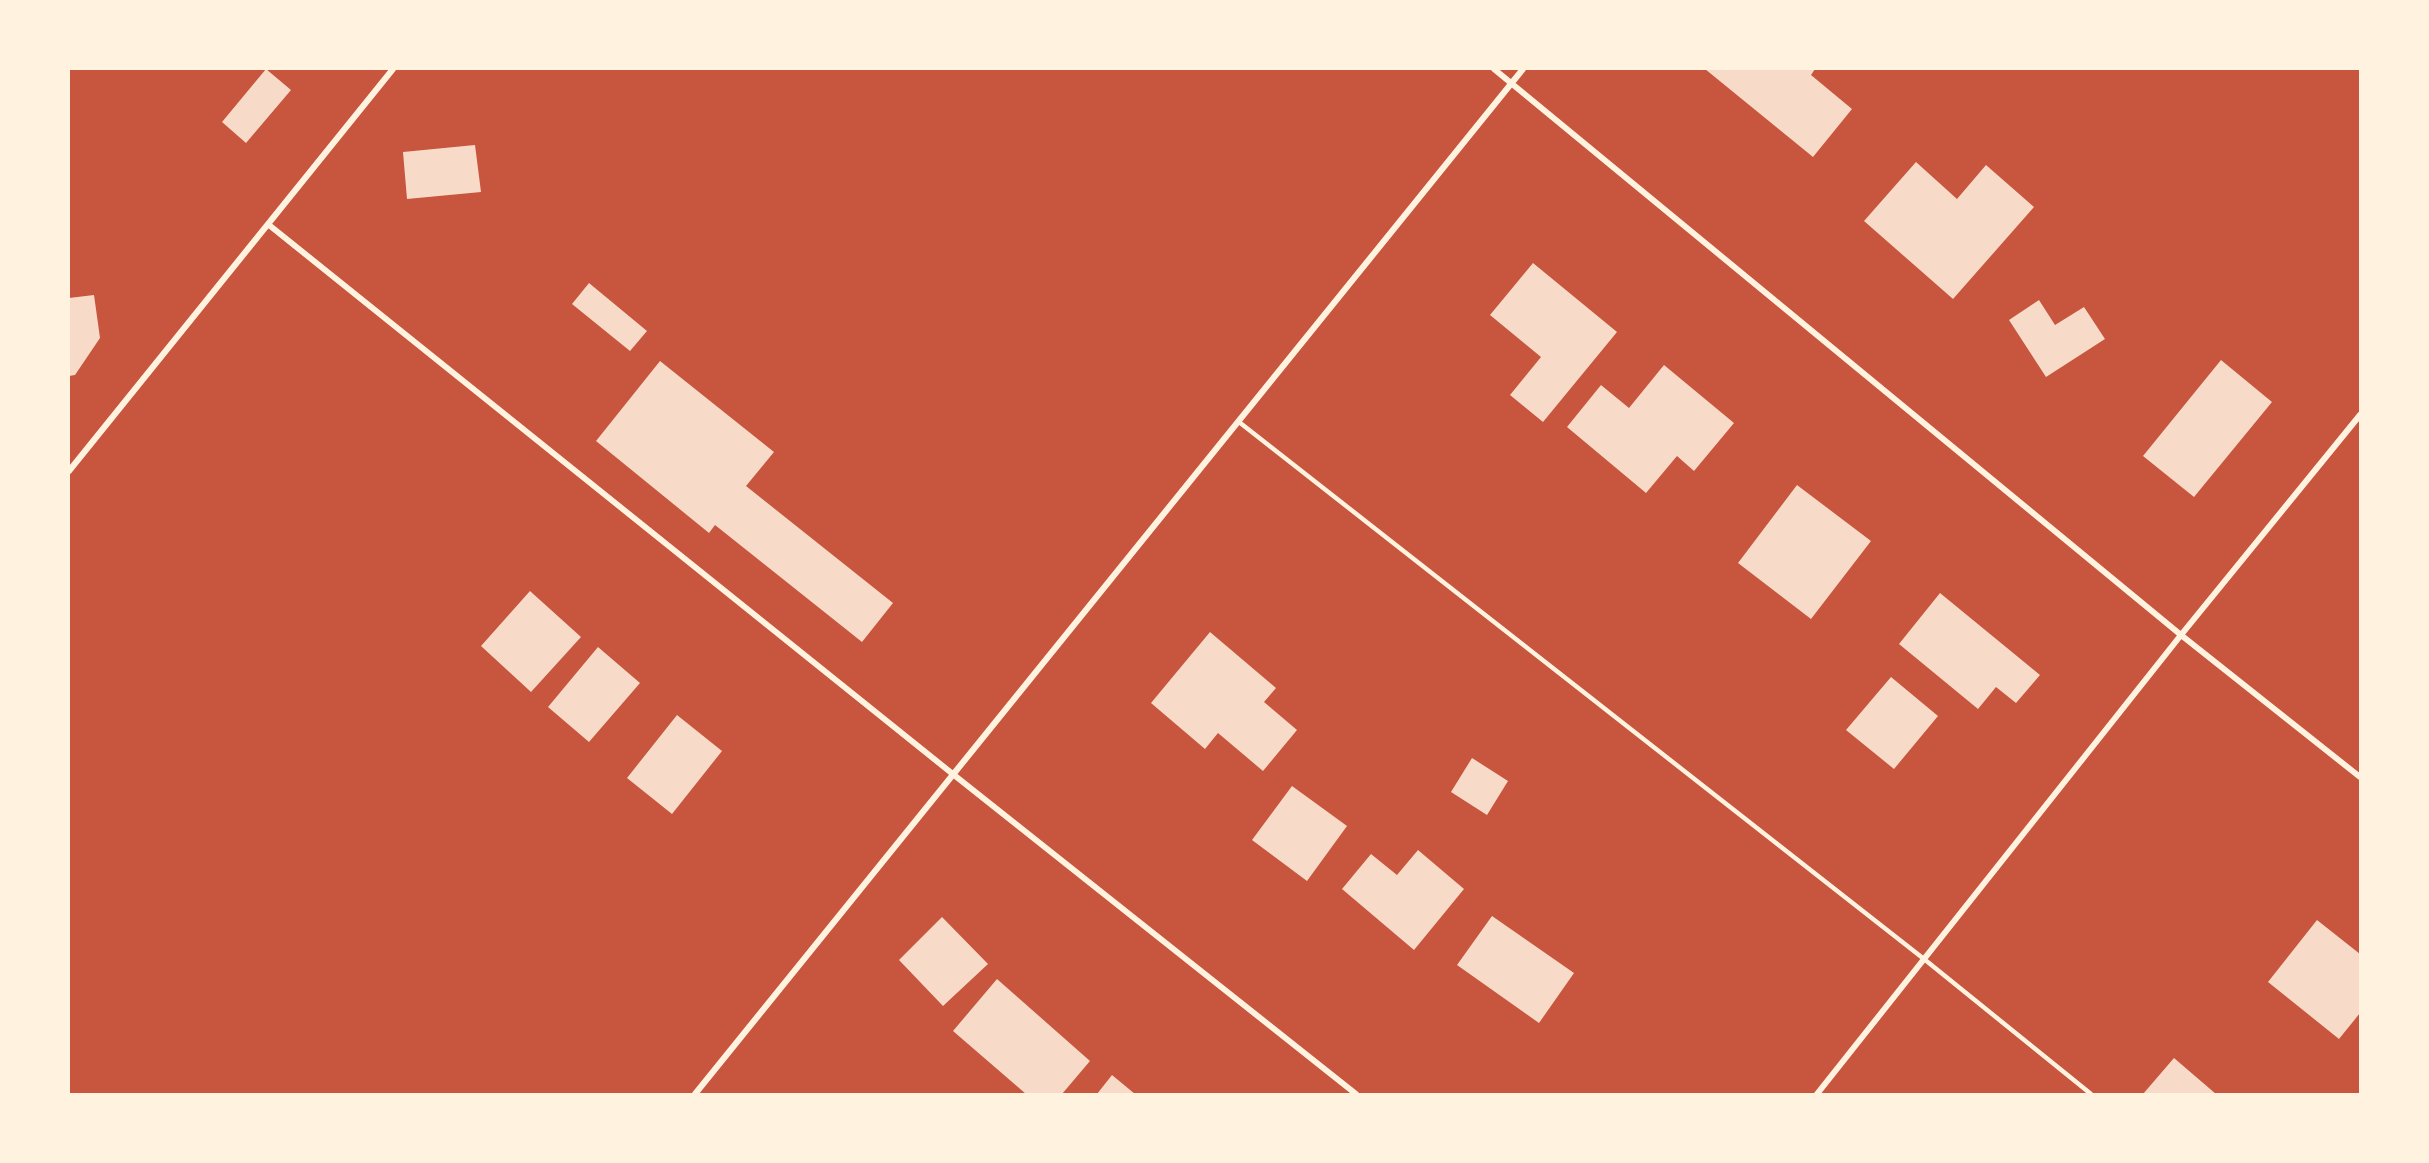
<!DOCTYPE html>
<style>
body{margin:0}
#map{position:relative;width:2429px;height:1163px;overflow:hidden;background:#c8553d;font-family:Raleway,sans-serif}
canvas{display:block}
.frame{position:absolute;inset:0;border:70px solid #fff3e0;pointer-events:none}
</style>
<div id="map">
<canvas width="2429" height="1163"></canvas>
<div class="frame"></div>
</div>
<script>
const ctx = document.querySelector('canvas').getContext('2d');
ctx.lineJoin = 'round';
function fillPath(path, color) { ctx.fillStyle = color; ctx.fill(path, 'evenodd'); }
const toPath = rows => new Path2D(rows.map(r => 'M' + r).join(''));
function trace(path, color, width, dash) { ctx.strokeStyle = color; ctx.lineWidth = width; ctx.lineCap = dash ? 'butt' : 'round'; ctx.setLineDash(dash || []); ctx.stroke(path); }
const building = toPath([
 [266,69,291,90,246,143,222,122],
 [1705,69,1815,69,1811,75,1852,109,1813,157],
 [475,145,481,192,407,199,403,152],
 [1916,162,1957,199,1986,165,2034,207,1953,299,1864,221],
 [1533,263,1617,332,1543,422,1510,395,1541,357,1490,315],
 [589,283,647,331,630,351,572,304],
 [94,295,100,338,75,375,69,376,69,298],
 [2039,300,2055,325,2084,307,2105,339,2046,377,2009,320],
 [2221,360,2272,402,2194,497,2143,456],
 [660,361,774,452,746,486,893,603,862,642,715,525,709,533,596,441],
 [1664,365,1734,423,1694,471,1677,456,1646,493,1567,427,1601,385,1629,408],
 [1797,485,1871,541,1811,619,1738,563],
 [530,591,581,637,531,692,481,646],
 [1940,593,2040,675,2016,703,1996,687,1978,709,1899,644],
 [1210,632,1276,688,1264,702,1297,730,1263,771,1218,733,1205,749,1151,703],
 [598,647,640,683,589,742,548,707],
 [1891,677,1938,716,1894,769,1846,730],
 [677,715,722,751,672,814,627,778],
 [1472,758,1508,781,1487,815,1451,792],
 [1292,786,1347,826,1307,881,1252,840],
 [1418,850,1464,889,1414,950,1342,889,1371,854,1397,875],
 [1492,916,1574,973,1539,1023,1457,965],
 [942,917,988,964,943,1006,899,960],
 [2317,920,2360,954,2360,1013,2339,1039,2268,982],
 [997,979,1090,1061,1062,1094,1026,1094,953,1031],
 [2174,1058,2216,1094,2143,1094],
 [1112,1075,1135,1094,1097,1094]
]);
const service = toPath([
 [1239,422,1924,959,2091,1094]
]);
const minor = toPath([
 [1494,69,2181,635,2360,777],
 [269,225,954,775,1356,1094],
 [69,471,393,69],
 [695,1094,1523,69],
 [1817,1094,2181,635,2360,415]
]);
fillPath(building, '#f7dbc8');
trace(service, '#fff3e0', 4.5);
trace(minor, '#fff3e0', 6);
</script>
